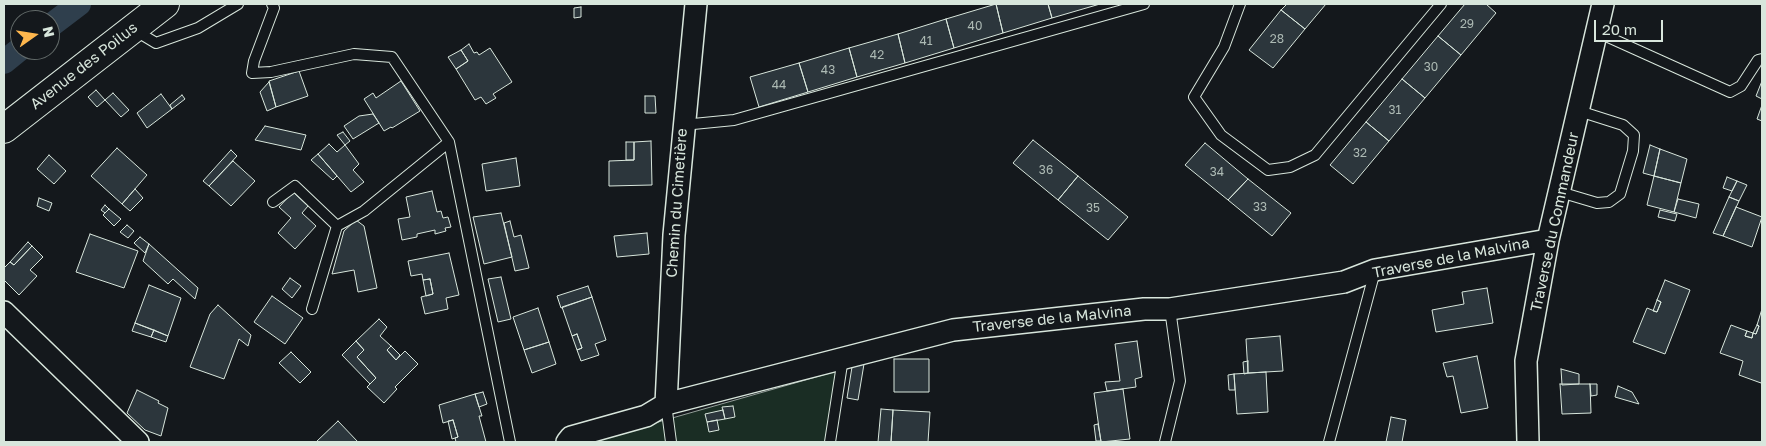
<!DOCTYPE html>
<meta charset="utf-8">
<style>
body{margin:0}
#map{position:relative;width:1766px;height:446px;overflow:hidden;background:#14181c;font-family:"Golos Text",sans-serif}
canvas{display:block}
.frame{position:absolute;inset:0;border:5px solid #d8e6dc;pointer-events:none}
.north{position:absolute;left:10px;top:10px;width:50px;height:50px;box-sizing:border-box;background:#14181c;border:1px solid #626a69;border-radius:50%;rotate:77deg;font-size:14px;font-weight:700;line-height:20px;text-align:center;color:#d8e6dc}
.north::after{content:'';display:block;margin:auto;width:18px;height:22px;background:#ffb74d;clip-path:polygon(50% 0,100% 100%,50% 72%,0 100%)}
.scale{position:absolute;left:1594px;top:20px;width:69px;height:22px;box-sizing:border-box;border:2px solid #d8e6dc;border-top:0;padding-left:6px;font-size:15px;line-height:18px;white-space:nowrap;color:#d8e6dc;-webkit-text-stroke:4px #14181c;paint-order:stroke}
</style>
<div id="map">
<canvas width="1766" height="446"></canvas>
<div class="frame"></div>
<div class="north">N</div>
<div class="scale">20 m</div>
</div>
<script>
const ctx = document.querySelector('canvas').getContext('2d');
ctx.lineJoin = 'round';
function fillPath(path, color) { ctx.fillStyle = color; ctx.fill(path, 'evenodd'); }
const toPath = rows => new Path2D(rows.map(r => 'M' + r).join(''));
function trace(path, color, width, dash) { ctx.strokeStyle = color; ctx.lineWidth = width; ctx.lineCap = dash ? 'butt' : 'round'; ctx.setLineDash(dash || []); ctx.stroke(path); }
function write(font, color, halo, rows, align = 'center') {
  ctx.font = font + ' "Golos Text",sans-serif'; ctx.lineWidth = 4; ctx.setLineDash([]); ctx.textBaseline = 'middle'; ctx.strokeStyle = halo; ctx.fillStyle = color; for (const [text, x, y, turn = 0] of rows) {
    ctx.save(); ctx.translate(x, y); ctx.rotate((+turn || 0) * Math.PI / 180); ctx.textAlign = isNaN(turn) ? turn : align; if (halo) ctx.strokeText(text, 0, 0); ctx.fillText(text, 0, 0); ctx.restore();
  }
}
const green = toPath([
 [837,371,826,442,588,442,837,371]
]);
const canal = toPath([
 [50,26,79,4],
 [4,62,20,49]
]);
const building = toPath([
 [996,4,1003,33,954,48,946,19,996,4],
 [996,4,1048,4,1052,18,1003,33,996,4],
 [1048,4,1100,4,1052,18,1048,4],
 [1287,4,1326,4,1305,29,1281,10,1287,4],
 [1465,4,1486,4,1496,13,1461,55,1438,36,1465,4],
 [581,7,581,17,574,18,574,8,581,7],
 [1281,10,1305,29,1273,68,1249,50,1281,10],
 [946,19,954,48,905,63,898,34,946,19],
 [898,34,905,63,857,77,849,48,898,34],
 [1438,36,1461,55,1425,98,1402,79,1438,36],
 [469,44,474,53,477,52,479,55,490,48,512,82,493,94,496,98,486,104,481,97,475,100,456,69,468,61,461,50,469,44],
 [849,48,857,77,808,92,799,63,849,48],
 [461,50,468,61,456,69,448,57,461,50],
 [799,63,808,92,759,107,750,77,799,63],
 [299,71,308,96,276,107,269,81,299,71],
 [1402,79,1425,98,1389,141,1366,122,1402,79],
 [401,81,420,111,392,128,391,127,384,131,364,99,373,93,376,98,401,81],
 [1762,81,1762,99,1756,96,1762,81],
 [269,82,276,107,267,111,260,92,269,82],
 [96,90,105,100,97,107,88,97,96,90],
 [113,93,129,110,121,117,105,100,113,93],
 [161,94,172,109,147,128,137,113,161,94],
 [182,95,185,99,172,109,170,105,182,95],
 [645,96,655,96,656,113,645,113,645,96],
 [1762,105,1762,121,1757,119,1762,105],
 [373,114,379,123,353,139,344,126,359,116,373,114],
 [1366,122,1389,141,1353,184,1330,165,1366,122],
 [265,126,306,135,301,150,255,140,265,126],
 [343,132,350,141,345,145,337,135,343,132],
 [1033,140,1078,176,1058,200,1013,163,1033,140],
 [651,141,652,185,609,186,609,161,634,160,634,142,651,141],
 [626,142,634,142,634,160,626,160,626,142],
 [1205,143,1248,179,1228,200,1185,165,1205,143],
 [329,144,337,152,345,145,359,164,353,170,364,182,351,192,318,154,329,144],
 [1650,145,1660,149,1654,176,1643,173,1650,145],
 [117,148,147,175,122,204,91,176,117,148],
 [1660,149,1687,159,1681,183,1654,176,1660,149],
 [231,150,237,156,209,186,203,181,231,150],
 [318,154,337,176,333,180,311,160,318,154],
 [49,155,66,171,54,184,37,169,49,155],
 [516,158,520,186,486,191,482,164,516,158],
 [233,161,255,181,231,206,209,186,233,161],
 [1078,176,1128,217,1108,240,1058,200,1078,176],
 [1654,176,1681,183,1674,212,1647,205,1654,176],
 [1727,177,1737,181,1732,191,1723,188,1727,177],
 [1248,179,1291,213,1272,236,1228,200,1248,179],
 [1737,181,1747,185,1739,201,1729,197,1737,181],
 [135,189,143,198,130,211,122,204,135,189],
 [432,191,437,212,441,211,443,218,448,217,451,227,445,228,446,231,435,234,435,230,417,234,417,237,402,240,398,219,410,217,406,197,432,191],
 [293,192,308,206,302,213,316,226,295,249,278,233,291,218,279,207,293,192],
 [1729,197,1739,201,1723,236,1713,233,1729,197],
 [39,198,52,203,49,211,37,206,39,198],
 [1678,199,1699,204,1696,218,1674,212,1678,199],
 [105,205,109,209,105,213,101,210,105,205],
 [1736,207,1762,217,1752,247,1723,236,1736,207],
 [109,209,121,219,114,226,103,215,109,209],
 [1660,210,1677,214,1675,221,1658,217,1660,210],
 [501,213,512,257,484,264,473,217,501,213],
 [356,220,364,226,377,288,358,292,354,270,332,274,344,231,356,220],
 [510,221,514,237,521,235,529,268,515,271,504,223,510,221],
 [127,225,134,231,128,238,120,232,127,225],
 [647,233,649,254,617,257,614,236,647,233],
 [90,234,138,251,124,288,76,272,90,234],
 [140,237,149,244,145,253,134,243,140,237],
 [28,242,32,246,14,265,10,262,28,242],
 [149,244,198,288,195,299,173,279,168,284,143,261,149,244],
 [32,246,43,257,30,270,37,276,19,295,4,280,4,268,10,262,14,265,32,246],
 [449,253,459,295,446,298,448,309,425,314,421,297,433,294,430,279,423,280,422,274,411,276,408,261,449,253],
 [501,277,511,319,498,322,488,279,501,277],
 [290,278,301,286,292,298,282,289,290,278],
 [430,279,433,294,426,296,423,280,430,279],
 [1665,280,1690,290,1665,354,1633,342,1647,308,1657,312,1661,302,1657,300,1665,280],
 [149,285,181,298,168,336,135,323,149,285],
 [588,286,592,297,561,308,557,296,588,286],
 [1487,288,1493,323,1436,332,1432,310,1464,304,1462,292,1487,288],
 [272,296,303,318,285,344,254,322,272,296],
 [592,297,606,340,595,344,599,355,581,361,577,350,582,348,577,334,572,336,562,307,592,297],
 [1657,300,1661,302,1657,312,1653,311,1657,300],
 [218,305,251,335,248,346,239,339,224,379,190,367,210,314,218,305],
 [538,308,549,342,524,350,513,317,538,308],
 [1762,309,1762,380,1761,383,1739,375,1743,361,1720,353,1731,325,1747,331,1745,336,1752,338,1753,333,1756,334,1759,326,1757,325,1762,309],
 [379,319,387,327,380,336,391,346,387,350,396,360,405,351,418,364,395,387,397,389,384,403,367,387,376,378,357,357,364,350,356,341,379,319],
 [135,323,154,330,151,337,132,331,135,323],
 [1757,325,1759,326,1756,334,1753,333,1757,325],
 [154,330,168,336,166,342,151,337,154,330],
 [1747,331,1753,333,1752,338,1745,336,1747,331],
 [577,334,582,348,577,350,572,336,577,334],
 [1280,336,1283,371,1248,373,1246,339,1280,336],
 [356,341,364,350,357,357,376,378,370,384,342,355,356,341],
 [1137,341,1142,377,1135,379,1136,387,1107,391,1105,382,1120,381,1115,344,1137,341],
 [549,342,556,364,532,373,524,350,549,342],
 [391,346,400,355,396,360,387,350,391,346],
 [291,352,311,372,300,383,279,363,291,352],
 [1477,356,1488,408,1461,413,1453,376,1447,377,1443,363,1477,356],
 [894,359,929,359,929,392,894,392,894,359],
 [1248,361,1248,373,1244,374,1243,362,1248,361],
 [864,364,858,400,847,398,852,367,864,364],
 [1561,369,1579,374,1579,384,1562,385,1561,369],
 [1266,372,1268,412,1237,414,1234,374,1266,372],
 [1234,374,1235,390,1229,390,1228,375,1234,374],
 [1560,384,1590,384,1591,413,1562,414,1560,384],
 [1590,384,1597,384,1597,395,1591,396,1590,384],
 [1618,386,1632,392,1639,404,1615,397,1618,386],
 [1123,389,1130,439,1101,442,1094,393,1123,389],
 [137,390,159,401,158,403,168,408,161,436,145,430,127,413,137,390],
 [483,392,487,404,479,407,475,394,483,392],
 [475,394,482,416,479,416,486,442,456,442,455,438,458,437,453,420,443,423,439,405,475,394],
 [733,406,735,417,725,419,722,407,733,406],
 [881,409,893,410,891,442,878,442,881,409],
 [723,410,725,419,707,422,705,414,723,410],
 [893,410,930,412,928,442,891,442,893,410],
 [1391,417,1406,420,1402,442,1386,442,1391,417],
 [453,420,458,437,452,439,448,421,453,420],
 [717,420,719,430,709,432,707,422,717,420],
 [338,421,358,442,316,442,338,421],
 [1098,424,1101,441,1096,441,1094,425,1098,424]
]);
const lane = toPath([
 [272,4,274,8,254,61,252,73,271,72,354,54,392,57,449,142,364,211,337,226,295,186,273,202],
 [1240,4,1224,47,1194,97,1221,135,1268,170,1290,167,1315,155,1441,4],
 [136,31,156,43,198,28,238,4],
 [1597,32,1730,92,1741,86,1758,60,1762,59],
 [683,125,734,120,1144,4],
 [449,142,510,442],
 [1560,192,1597,203,1609,202,1620,194,1633,151,1634,135,1623,125,1579,111],
 [312,309,337,226],
 [666,404,671,442],
 [830,442,843,358],
 [1165,442,1180,381,1170,309],
 [1329,442,1375,271]
]);
const street = toPath([
 [4,312,138,442],
 [666,404,674,235,696,4],
 [567,442,571,437,646,416,666,404,953,330,1144,309,1170,309,1344,282,1375,270,1548,240],
 [1528,442,1526,361,1548,240,1603,4]
]);
const primary = toPath([
 [4,129,165,4]
]);
const numberNames = [
 ["29",1467,24],
 ["40",975,26],
 ["28",1277,39],
 ["41",926,41],
 ["42",877,55],
 ["30",1431,67],
 ["43",828,70],
 ["44",779,85],
 ["31",1395,110],
 ["32",1360,153],
 ["36",1046,170],
 ["34",1217,172],
 ["33",1260,207],
 ["35",1093,208]
];
const streetNames = [
 ["Avenue des Poilus",84,66,-38],
 ["Chemin du Cimetière",677,203,-86],
 ["Traverse du Commandeur",1555,222,-78],
 ["Traverse de la Malvina",1451,258,-11],
 ["Traverse de la Malvina",1052,319,-6]
];
fillPath(green, '#1a2d24');
trace(green, '#939e99', 1);
trace(canal, '#2f3f4d', 24);
fillPath(building, '#2c363c');
trace(building, '#d8e6dc', 1);
trace(lane, '#d8e6dc', 12);
trace(street, '#d8e6dc', 24);
trace(primary, '#d8e6dc', 30);
trace(lane, '#14181c', 10);
trace(street, '#14181c', 21);
trace(primary, '#14181c', 28);
write('12px', '#adbab4', null, numberNames);
write('15px', '#d8e6dc', '#14181c', streetNames);
</script>
